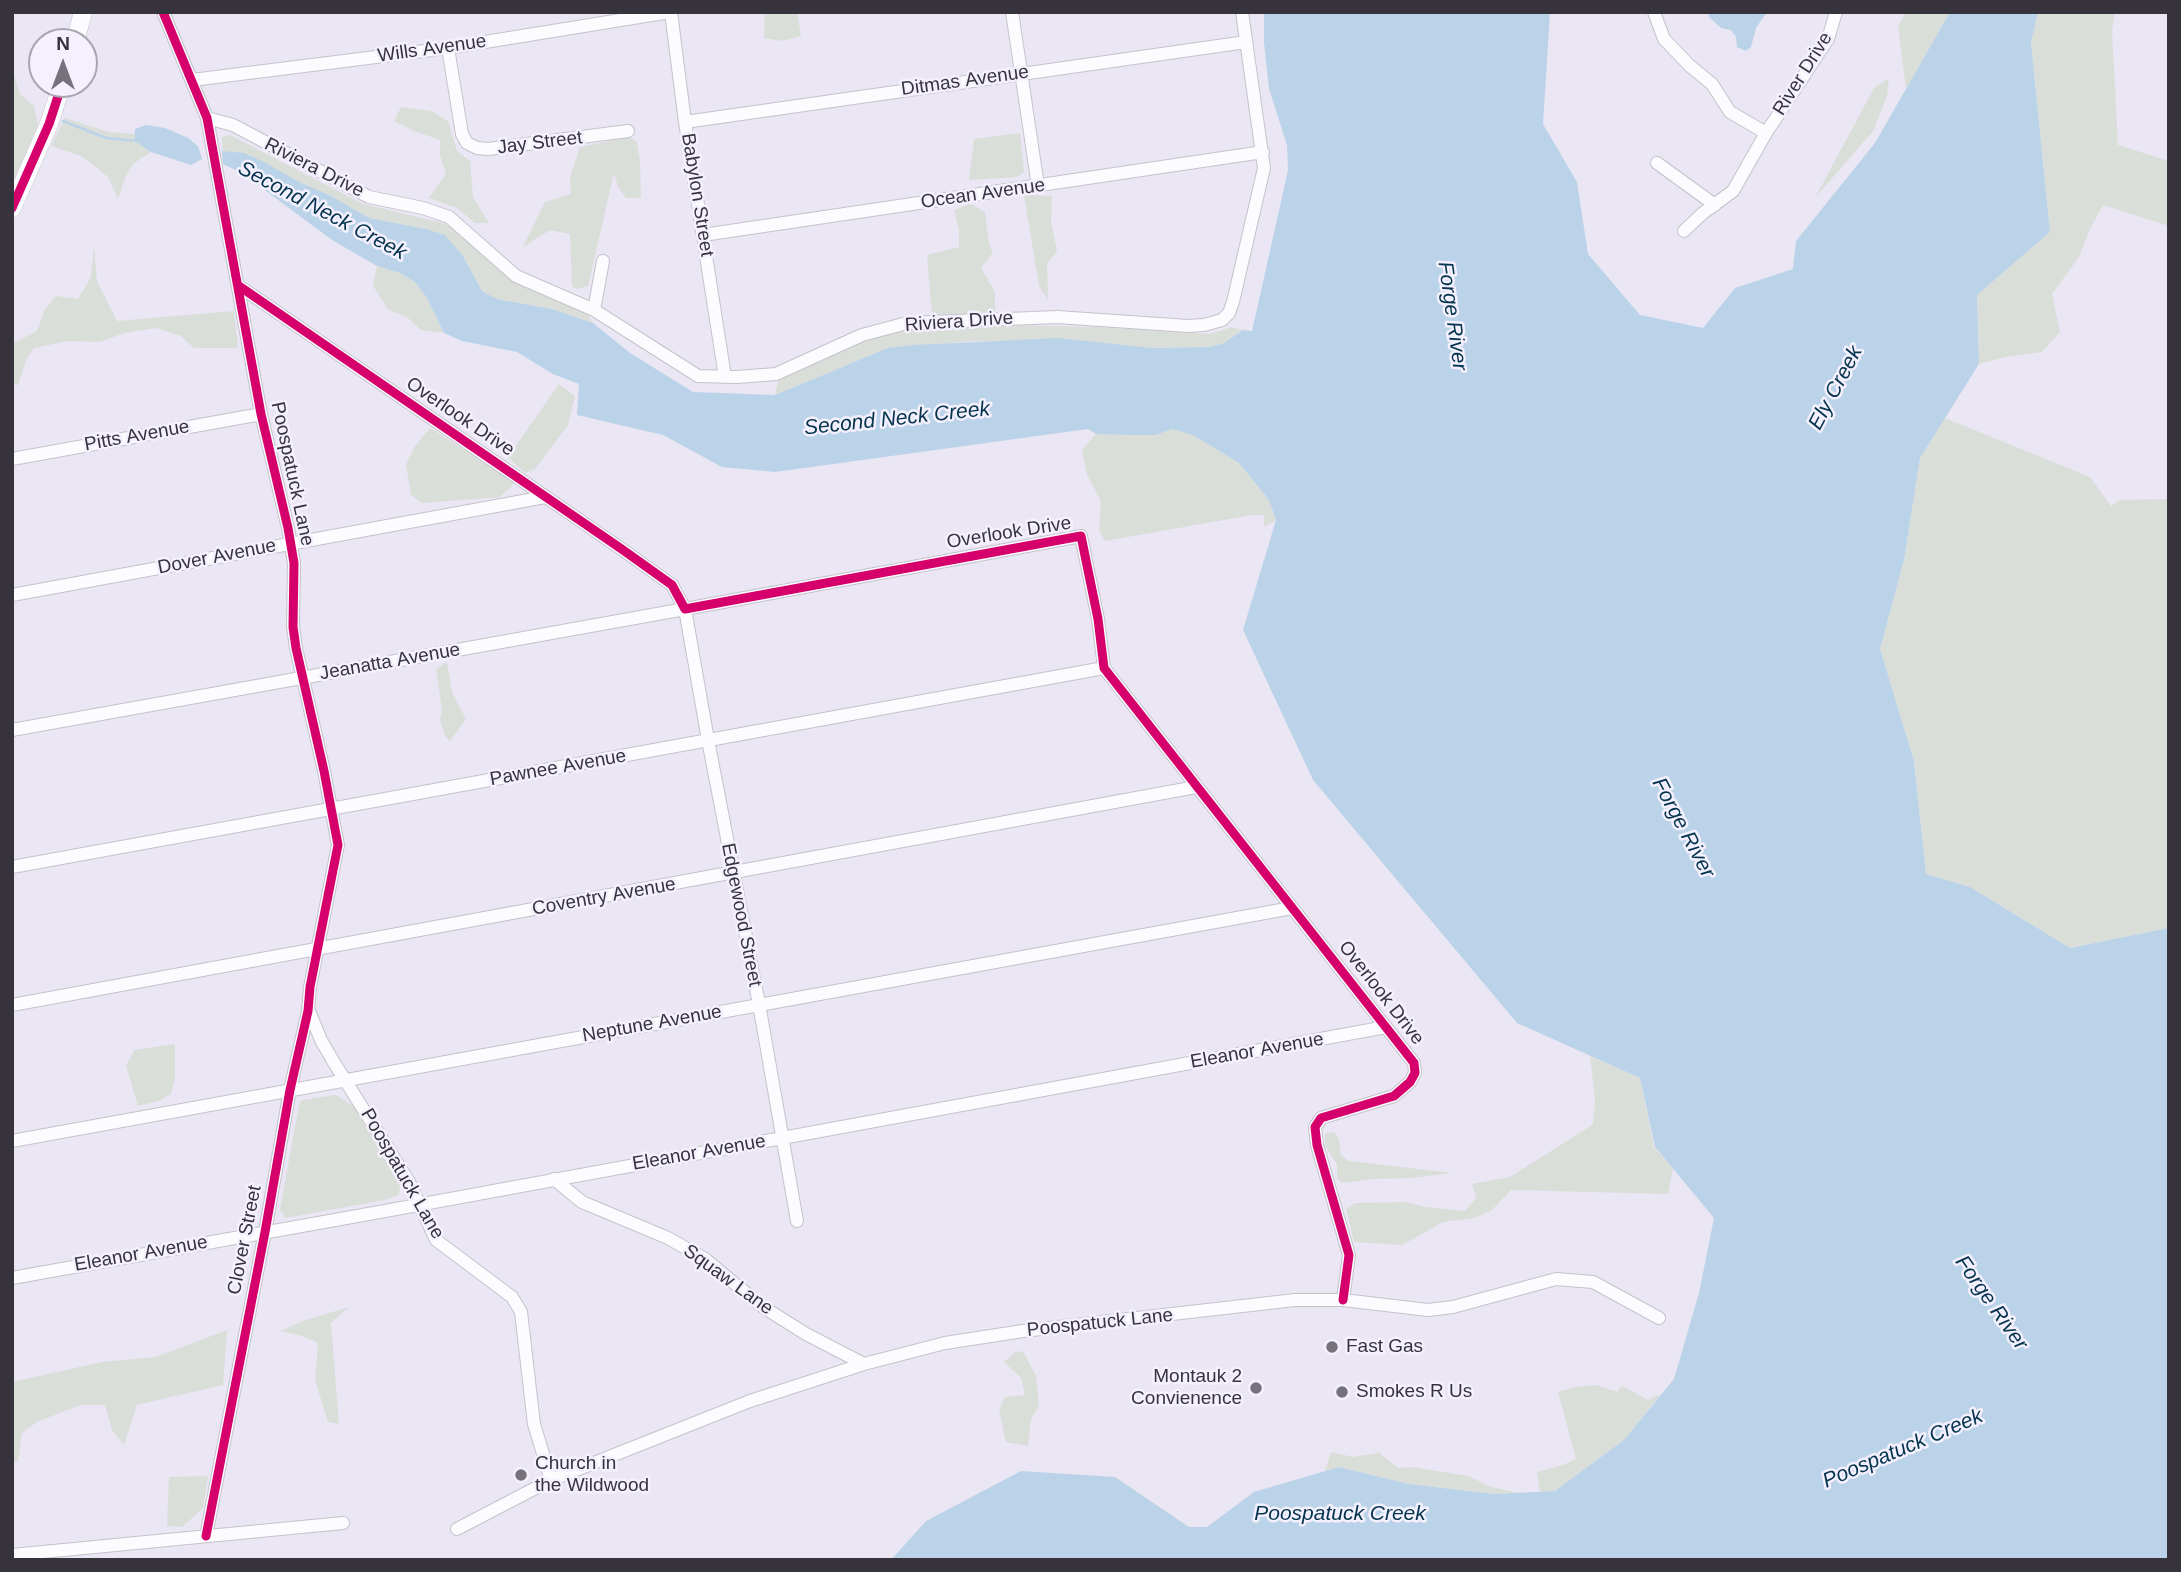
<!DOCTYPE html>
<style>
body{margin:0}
#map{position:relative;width:2181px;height:1572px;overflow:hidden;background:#eae6f3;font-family:Helvetica,sans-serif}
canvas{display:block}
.frame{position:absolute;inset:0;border:14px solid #36333c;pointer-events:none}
.north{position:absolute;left:28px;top:28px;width:70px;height:70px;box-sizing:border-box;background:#f4f0fe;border:2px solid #a8a4b0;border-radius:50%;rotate:0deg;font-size:19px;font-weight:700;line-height:28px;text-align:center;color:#36333c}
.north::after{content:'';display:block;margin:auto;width:24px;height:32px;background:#75727c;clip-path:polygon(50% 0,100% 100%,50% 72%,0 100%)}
</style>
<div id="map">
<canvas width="2181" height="1572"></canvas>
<div class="frame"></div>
<div class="north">N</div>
</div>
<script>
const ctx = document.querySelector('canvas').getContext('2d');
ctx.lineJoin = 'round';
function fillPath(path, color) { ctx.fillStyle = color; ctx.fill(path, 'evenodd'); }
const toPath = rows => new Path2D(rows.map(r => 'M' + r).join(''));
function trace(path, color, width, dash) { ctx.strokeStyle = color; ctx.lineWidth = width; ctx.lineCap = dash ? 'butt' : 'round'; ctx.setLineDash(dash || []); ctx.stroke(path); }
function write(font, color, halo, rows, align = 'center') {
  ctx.font = font + ' Helvetica,sans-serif'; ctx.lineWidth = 5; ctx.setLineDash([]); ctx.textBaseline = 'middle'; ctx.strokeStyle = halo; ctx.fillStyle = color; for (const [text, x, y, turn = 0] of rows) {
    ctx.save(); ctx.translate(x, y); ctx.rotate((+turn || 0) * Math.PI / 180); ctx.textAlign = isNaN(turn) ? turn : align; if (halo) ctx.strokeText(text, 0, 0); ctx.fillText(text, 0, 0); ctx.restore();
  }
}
const green = toPath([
 [765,12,797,12,801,36,782,41,764,38],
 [1906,12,1950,12,1906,89,1898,27],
 [2038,12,2115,12,2112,31,2118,145,2169,161,2169,226,2103,205,2090,229,2079,257,2052,294,2060,332,2042,352,2005,357,1979,364,1977,295,2050,232,2031,41],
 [12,69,20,94,34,106,38,125,12,185],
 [1889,78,1887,96,1873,131,1815,198,1874,88],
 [401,107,431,111,448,121,457,151,470,161,473,197,489,223,475,223,457,208,429,198,446,174,440,155,440,140,414,131,394,121],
 [65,118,109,132,135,134,136,141,151,152,133,164,126,176,118,199,108,177,91,163,81,156,51,146],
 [1020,133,1024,172,1017,177,969,180,974,139],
 [230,135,363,204,439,222,450,226,512,281,587,314,593,323,552,309,497,299,482,291,463,256,426,229,369,218,274,196,242,173,223,164,222,137],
 [630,137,637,142,640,161,641,198,626,198,618,187,614,173,588,286,577,289,572,286,570,234,550,230,523,247,545,202,571,194,570,177,580,147],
 [1024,195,1052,196,1051,221,1057,251,1047,264,1048,300,1039,286],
 [970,204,985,212,989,243,993,253,981,268,995,292,995,314,932,317,927,255,959,247,959,230,954,210],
 [94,246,97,281,117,321,234,311,238,348,194,348,181,336,156,328,124,333,100,342,68,341,34,348,26,360,18,385,12,384,12,344,37,331,45,309,56,296,78,299,91,277],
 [377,266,400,273,415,282,427,298,444,333,421,330,408,318,388,309,373,286],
 [1008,325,1098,327,1209,334,1232,327,1243,330,1224,343,1210,347,1151,348,1018,341,974,341,888,348,775,395,778,381,865,339,906,330],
 [559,384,575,396,568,425,535,469,525,473,508,457],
 [1945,418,2090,477,2111,506,2120,500,2169,499,2169,928,2070,948,1970,887,1926,874,1914,761,1880,649,1904,560,1920,458],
 [430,428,514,481,512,486,500,497,422,503,411,495,406,465,415,446],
 [1172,429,1193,435,1239,463,1269,500,1276,520,1264,527,1264,515,1252,515,1105,541,1099,530,1101,501,1087,475,1082,450,1096,434,1156,435],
 [447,662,452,692,466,719,450,741,445,736,440,720,442,710,436,669],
 [175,1044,175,1078,171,1094,158,1101,138,1106,126,1066,134,1050],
 [1590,1056,1640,1078,1654,1147,1673,1169,1668,1194,1511,1190,1492,1210,1475,1218,1443,1222,1402,1245,1354,1242,1346,1209,1355,1203,1406,1202,1425,1207,1465,1211,1476,1198,1472,1184,1510,1177,1589,1127,1593,1124,1595,1099],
 [336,1095,353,1106,400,1184,399,1195,385,1200,285,1218,280,1209,299,1105,302,1100],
 [1334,1132,1339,1139,1341,1155,1349,1161,1452,1173,1411,1178,1373,1179,1342,1183,1337,1179,1337,1165,1325,1145,1325,1134],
 [349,1307,331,1323,339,1424,328,1422,315,1380,318,1343,302,1336,280,1331,303,1321],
 [227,1330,223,1385,137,1405,124,1445,112,1430,105,1405,80,1405,37,1422,22,1433,18,1461,12,1464,12,1382,102,1362,156,1357],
 [1023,1351,1036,1376,1039,1406,1031,1419,1028,1446,1006,1442,999,1410,1005,1397,1025,1395,1021,1378,1004,1362,1014,1353],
 [1597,1385,1617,1392,1622,1386,1648,1400,1661,1394,1624,1440,1555,1491,1540,1492,1537,1472,1563,1465,1576,1459,1558,1392,1574,1387],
 [1331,1452,1353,1457,1379,1453,1398,1468,1412,1467,1468,1476,1491,1487,1519,1493,1494,1494,1409,1484,1339,1467,1325,1471],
 [208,1476,203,1508,182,1527,167,1526,169,1477]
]);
const water = toPath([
 [1264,12,1550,12,1543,124,1577,182,1588,254,1640,315,1703,328,1735,288,1793,269,1796,241,1875,143,1950,12,2038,12,2031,42,2050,232,1977,295,1979,364,1920,458,1904,560,1880,649,1914,761,1926,874,1970,887,2070,948,2169,928,2169,1560,891,1560,926,1521,1021,1471,1115,1477,1189,1527,1207,1527,1254,1492,1339,1467,1409,1484,1494,1494,1555,1491,1624,1440,1674,1379,1699,1293,1714,1218,1655,1147,1640,1078,1517,1023,1313,780,1243,630,1276,520,1269,500,1239,463,1193,435,1172,429,1156,435,1129,435,1096,434,1088,429,775,472,722,467,663,435,577,415,579,384,553,374,517,352,462,341,444,333,427,298,415,282,400,273,377,266,332,240,242,173,223,164,222,151,244,153,264,162,299,182,331,196,369,218,426,229,445,235,463,256,482,291,497,299,552,309,593,323,630,353,693,392,775,395,888,348,913,345,1058,338,1151,348,1210,347,1224,343,1243,330,1252,331,1288,170,1287,145,1269,89,1264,43],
 [1708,12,1767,12,1756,28,1751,47,1746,51,1737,47,1736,37,1731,30,1721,28,1709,17],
 [146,125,165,128,188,138,198,146,202,159,191,165,151,152,135,141,135,129]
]);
const stream = toPath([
 [63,121,106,138,137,141]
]);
const street = toPath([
 [163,12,207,118,261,414,288,528,294,563,293,627,296,648,324,771,338,845,310,987,308,1011,290,1090,265,1232,206,1536],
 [671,12,685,122,725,377],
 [1012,12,1038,186],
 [1654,12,1664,39,1690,66,1712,84,1730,112,1766,133],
 [448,48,462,134,467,143,477,148,488,149,628,131],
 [192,80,448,48,670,12],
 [207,118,233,125,369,197,423,208,449,217,516,276,594,310,698,376,737,377,776,374,862,335,907,323,1057,317,1188,326,1204,325,1222,320,1229,313,1233,302,1264,168,1242,12],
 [685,122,1246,42],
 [1657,163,1715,205],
 [1684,231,1703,213,1733,191,1766,133,1828,39,1836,12],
 [703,235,1263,152],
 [239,286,623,550,672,585,685,609,1081,536,1098,619,1104,668,1414,1063,1415,1073,1410,1082,1394,1096,1321,1118,1315,1127,1317,1145,1349,1255,1343,1300],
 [594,310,603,261],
 [12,459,261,414],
 [12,595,545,497],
 [12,730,685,609,708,740,759,1004,797,1221],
 [12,867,1104,668],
 [12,1005,1196,787],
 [309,1011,321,1040,333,1061,409,1182,436,1240,512,1297,521,1312,534,1424,551,1480],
 [12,1141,1292,908],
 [554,1179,582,1202,668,1238,705,1259,763,1307,806,1334,864,1364],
 [12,1278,385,1211,1386,1027],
 [457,1529,551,1480,750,1401,864,1364,945,1343,1023,1331,1295,1300,1343,1300,1428,1310,1453,1307,1556,1279,1593,1282,1659,1318],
 [12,1555,343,1523]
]);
const secondary = toPath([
 [75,42,83,12],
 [12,208,49,124,62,84]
]);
const cycleway = toPath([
 [163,12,207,118,261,414,288,528,294,563,293,627,296,648,324,771,338,845,310,987,308,1011,290,1090,265,1232,206,1536],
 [12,208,49,124,62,84],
 [239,286,623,550,672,585,685,609,1081,536,1098,619,1104,668,1414,1063,1415,1073,1410,1082,1394,1096,1321,1118,1315,1127,1317,1145,1349,1255,1343,1300]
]);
const markers = [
 [1332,1347,7,"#75727c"],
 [1256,1388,7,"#75727c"],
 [1342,1392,7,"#75727c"],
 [521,1475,7,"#75727c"]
];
const streetNames = [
 ["Wills Avenue",432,49,-8],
 ["River Drive",1803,74,-58],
 ["Ditmas Avenue",965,81,-8],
 ["Jay Street",540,143,-7],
 ["Riviera Drive",314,168,27],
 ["Ocean Avenue",983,194,-8],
 ["Babylon Street",697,195,81],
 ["Riviera Drive",959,322,-4],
 ["Overlook Drive",460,417,34],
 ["Pitts Avenue",137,436,-10],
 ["Poospatuck Lane",292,474,78],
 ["Overlook Drive",1009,533,-9],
 ["Dover Avenue",217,557,-11],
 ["Jeanatta Avenue",390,662,-10],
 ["Pawnee Avenue",558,768,-10],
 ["Coventry Avenue",604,897,-10],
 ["Edgewood Street",741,915,79],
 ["Overlook Drive",1381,993,52],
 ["Neptune Avenue",652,1024,-10],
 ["Eleanor Avenue",1257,1051,-10],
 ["Eleanor Avenue",699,1153,-10],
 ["Poospatuck Lane",402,1174,60],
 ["Clover Street",245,1240,-79],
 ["Eleanor Avenue",141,1254,-10],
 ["Squaw Lane",728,1280,36],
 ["Poospatuck Lane",1100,1323,-6]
];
const poiNames = [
 ["Fast Gas",1346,1347],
 ["Montauk 2",1242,1377,"right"],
 ["Convienence",1242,1399,"right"],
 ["Smokes R Us",1356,1392],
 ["Church in",535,1464],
 ["the Wildwood",535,1486]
];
const waterNames = [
 ["Second Neck Creek",322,211,28],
 ["Forge River",1452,316,82],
 ["Ely Creek",1836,388,-62],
 ["Second Neck Creek",897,419,-6],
 ["Forge River",1683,828,62],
 ["Forge River",1991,1303,55],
 ["Poospatuck Creek",1903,1449,-23],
 ["Poospatuck Creek",1340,1514]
];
fillPath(green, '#d9ded9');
fillPath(water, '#bbd3e8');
trace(stream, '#bbd3e8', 2.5);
trace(street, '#c5c2cc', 14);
trace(secondary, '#c5c2cc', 19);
trace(street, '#fcfbfd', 12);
trace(secondary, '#fcfbfd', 18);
trace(cycleway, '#d6006c', 9);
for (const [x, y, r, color] of markers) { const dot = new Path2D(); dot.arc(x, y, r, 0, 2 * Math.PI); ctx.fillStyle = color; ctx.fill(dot); trace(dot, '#f4f0fe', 2.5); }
write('19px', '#36333c', '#f4f0fe', streetNames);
write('19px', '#36333c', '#f4f0fe', poiNames, 'left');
write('italic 21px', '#05354e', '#f4f0fe', waterNames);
</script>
